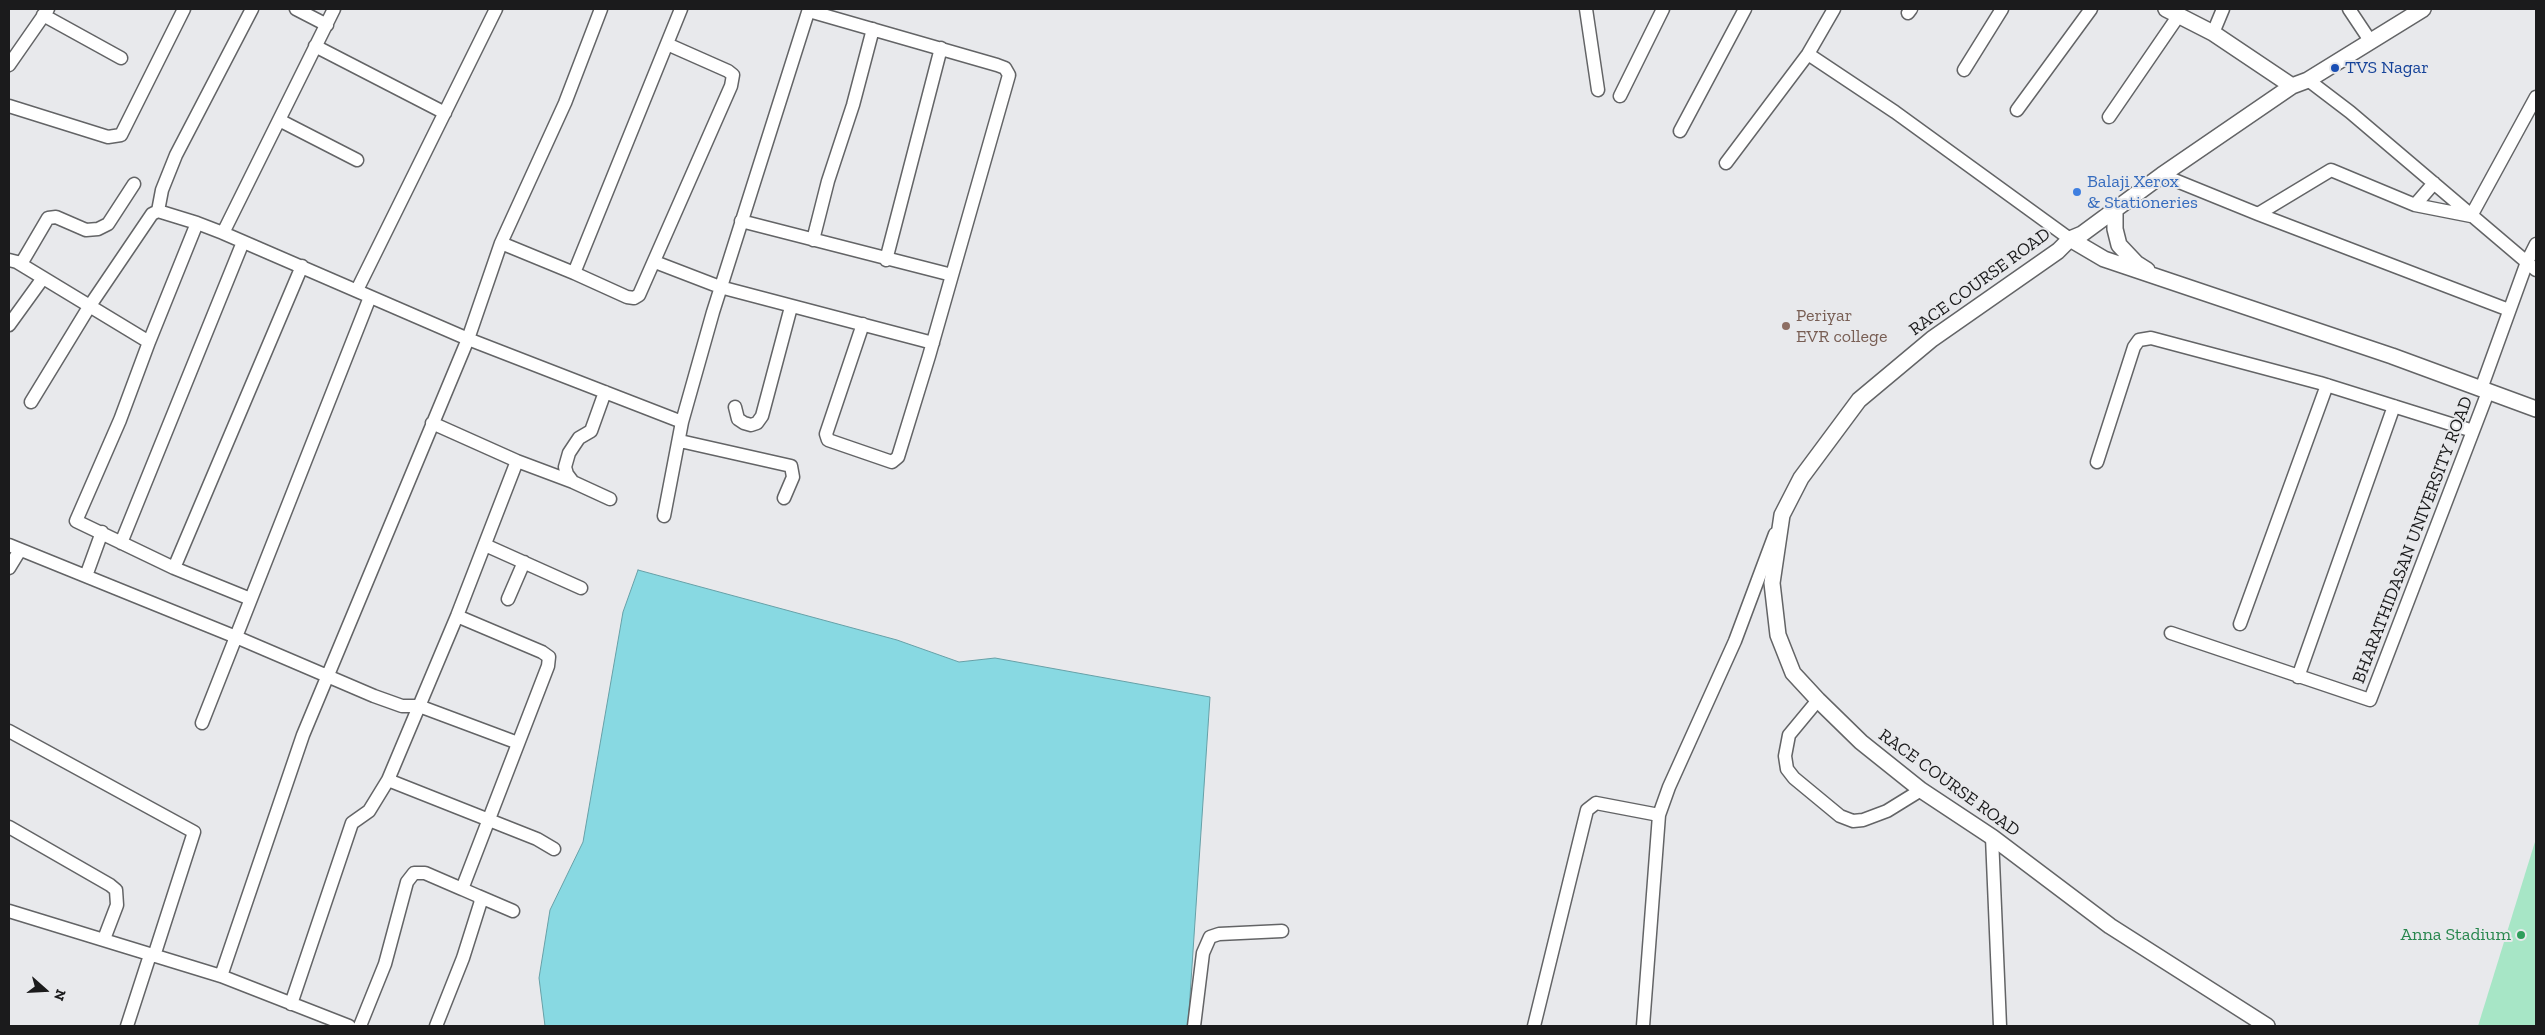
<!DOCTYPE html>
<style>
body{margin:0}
#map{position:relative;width:2545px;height:1035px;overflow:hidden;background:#e8e9ec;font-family:"Zilla Slab",serif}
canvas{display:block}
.frame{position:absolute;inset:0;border:10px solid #1b1b1c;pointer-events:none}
.north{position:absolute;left:20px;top:965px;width:50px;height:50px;-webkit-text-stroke:4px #e8e9ec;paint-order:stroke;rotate:109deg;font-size:14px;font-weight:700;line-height:20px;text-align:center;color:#1b1b1c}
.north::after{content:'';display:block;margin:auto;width:18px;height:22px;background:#1b1b1c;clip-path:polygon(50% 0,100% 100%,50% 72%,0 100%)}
</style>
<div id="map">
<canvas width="2545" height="1035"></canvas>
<div class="frame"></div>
<div class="north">N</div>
</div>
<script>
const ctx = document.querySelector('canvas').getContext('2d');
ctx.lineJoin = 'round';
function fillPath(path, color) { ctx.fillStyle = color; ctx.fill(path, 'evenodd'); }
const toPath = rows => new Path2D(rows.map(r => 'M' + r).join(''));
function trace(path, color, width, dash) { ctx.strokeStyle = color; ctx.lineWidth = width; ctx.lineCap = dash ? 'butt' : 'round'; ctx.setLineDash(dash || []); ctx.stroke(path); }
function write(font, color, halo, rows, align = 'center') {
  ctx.font = font + ' "Zilla Slab",serif'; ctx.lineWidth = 4; ctx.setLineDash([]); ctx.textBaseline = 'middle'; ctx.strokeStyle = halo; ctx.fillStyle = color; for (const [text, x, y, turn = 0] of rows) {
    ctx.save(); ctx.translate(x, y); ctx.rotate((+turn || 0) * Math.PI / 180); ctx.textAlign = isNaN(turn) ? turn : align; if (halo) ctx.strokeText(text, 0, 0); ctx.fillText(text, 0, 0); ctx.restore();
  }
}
const green = toPath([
 [2536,839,2536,1026,2478,1026,2534,845]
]);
const water = toPath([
 [638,570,897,640,959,662,995,658,1210,697,1188,1026,545,1026,539,978,550,910,583,842,623,612,638,570]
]);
const minor = toPath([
 [296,9,327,25],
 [334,9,223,233,468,339,501,243,565,103,601,9],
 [1586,9,1598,90],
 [2349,9,2371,42],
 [809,11,997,65,1005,68,1009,75,929,356,898,457,892,462,828,440,826,434,863,324],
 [1908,13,1911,9],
 [43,15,121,58],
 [2213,33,2223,9],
 [315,46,445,113],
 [1808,54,1895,112,2070,239],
 [9,65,48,9],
 [1964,70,2002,9],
 [2308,80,2350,112,2536,270],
 [1620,96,1663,9],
 [9,106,108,137,121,135,184,9],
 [2017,110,2091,9],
 [2109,117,2179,15],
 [279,120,357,160],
 [1680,131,1745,9],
 [1726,163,1808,54,1834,9],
 [2162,175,2258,214,2509,310],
 [2415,205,2434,183],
 [158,211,197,223],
 [2258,214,2331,170,2415,205,2471,216,2536,97],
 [741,221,952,275],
 [223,233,197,223,149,342,120,420,76,521,174,568,248,598],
 [813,240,828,181,853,105,873,29],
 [501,243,574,273,681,9],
 [9,260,17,262,149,342],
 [886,260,941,48],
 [655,262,720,287,933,343],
 [21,264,48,218,56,217,86,230,98,229,108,224,134,184],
 [574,273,627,297,634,298,639,295,731,86,733,75,728,71,667,44],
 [357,290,496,9],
 [9,325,43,278],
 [2481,389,2527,262,2536,244],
 [31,402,89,307,152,214,158,211,162,190,176,155,252,9],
 [735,407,738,419,744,423,751,425,757,423,762,416,791,307],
 [432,423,517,461,573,482,610,499],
 [680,441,791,466,793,477,784,498],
 [517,461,457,616,388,780,537,839,554,849],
 [2097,462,2134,347,2139,340,2151,338,2320,383,2473,431],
 [573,482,567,474,565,467,569,453,579,438,591,431,605,392],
 [664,516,682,422,713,312,809,9],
 [121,543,243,242],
 [9,545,236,637,374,696,402,706,419,706,518,743],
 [485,545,581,588],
 [9,568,20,550],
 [174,568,302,266],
 [86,576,102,532],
 [508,599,524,562],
 [2240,624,2327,385],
 [2171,633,2370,700,2488,392],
 [2298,677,2394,406],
 [1818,700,1789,735,1785,756,1787,769,1794,778,1840,816,1853,821,1863,820,1887,811,1921,790],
 [202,723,370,297],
 [9,731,194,832,154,956],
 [9,827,110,885,116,890,117,905,104,939],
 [1992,837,2000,1026],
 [478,896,513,911],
 [9,911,221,976,349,1026],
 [221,976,303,735,468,339,682,422],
 [291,1004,352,823,369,811,388,780],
 [127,1026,150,955],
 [360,1026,385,964,407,882,414,873,425,873,462,889,548,666,549,657,542,652,457,616],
 [436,1026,463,958,481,901,478,896,462,889],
 [1194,1026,1203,953,1210,937,1219,934,1282,931],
 [1534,1026,1587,810,1596,803,1659,815],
 [1643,1026,1659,815,1669,787,1735,641,1775,534]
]);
const major = toPath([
 [2166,9,2213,33,2292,86],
 [2115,209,2115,229,2119,245,2136,263,2147,270],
 [2070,239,2104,259,2392,356,2536,409],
 [2267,1026,2110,926,1992,837,1921,790,1861,742,1818,700,1793,673,1778,635,1772,583,1782,515,1801,478,1859,400,1932,339,2058,251,2070,239,2082,234,2162,175,2292,86,2308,80,2423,9]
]);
const markers = [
 [2335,68,5,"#1a4fb4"],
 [2077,192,5,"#3f7fe0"],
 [1786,326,5,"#8d6e63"],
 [2521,935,5,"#2e9e5b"]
];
const transitNames = [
 ["TVS Nagar",2345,68]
];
const shopNames = [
 ["Balaji Xerox",2087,182],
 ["& Stationeries",2087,203]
];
const streetNames = [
 ["RACE COURSE ROAD",1980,282,-36],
 ["BHARATHIDASAN UNIVERSITY ROAD",2413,540,-69],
 ["RACE COURSE ROAD",1949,783,36]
];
const educationNames = [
 ["Periyar",1796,316],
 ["EVR college",1796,337]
];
const leisureNames = [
 ["Anna Stadium",2511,935]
];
fillPath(green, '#a7e6c6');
fillPath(water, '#88d9e2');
trace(water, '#67a0a7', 1);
trace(minor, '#636466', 15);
trace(major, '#636466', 18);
trace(minor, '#fff', 12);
trace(major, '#fff', 15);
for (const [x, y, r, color] of markers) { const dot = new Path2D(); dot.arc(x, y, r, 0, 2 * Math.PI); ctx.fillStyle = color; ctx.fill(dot); trace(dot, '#e8e9ec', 2); }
write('18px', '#164399', '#e8e9ec', transitNames, 'left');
write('18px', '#366cbe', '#e8e9ec', shopNames, 'left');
write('18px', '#1b1b1c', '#e8e9ec', streetNames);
write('18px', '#785e54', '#e8e9ec', educationNames, 'left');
write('18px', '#27864d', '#e8e9ec', leisureNames, 'right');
</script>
